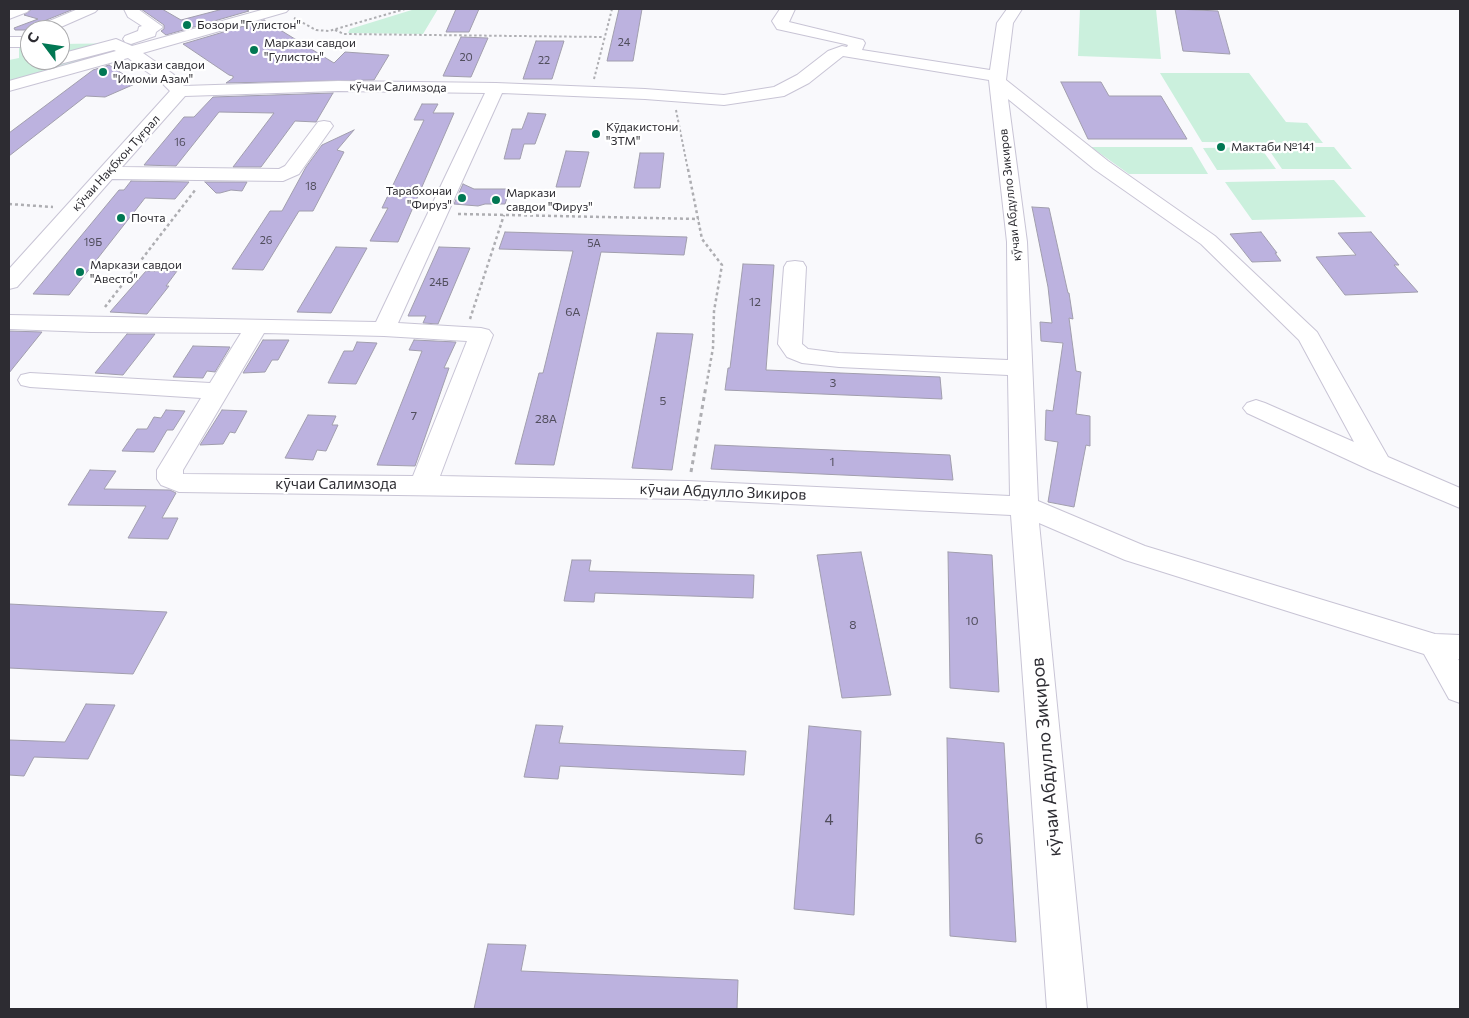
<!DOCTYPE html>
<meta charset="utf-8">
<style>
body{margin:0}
#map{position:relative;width:1469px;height:1018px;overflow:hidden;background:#f9f9fc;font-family:Commissioner,sans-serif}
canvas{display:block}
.frame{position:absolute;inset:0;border:10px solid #2d2c32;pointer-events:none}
.north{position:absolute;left:20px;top:20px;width:50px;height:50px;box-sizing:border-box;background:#fff;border:1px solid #ababad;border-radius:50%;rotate:301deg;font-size:14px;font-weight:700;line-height:20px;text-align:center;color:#2d2c32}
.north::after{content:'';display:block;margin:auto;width:18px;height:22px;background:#017753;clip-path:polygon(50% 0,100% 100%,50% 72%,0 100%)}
</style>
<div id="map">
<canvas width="1469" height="1018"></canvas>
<div class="frame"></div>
<div class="north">С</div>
</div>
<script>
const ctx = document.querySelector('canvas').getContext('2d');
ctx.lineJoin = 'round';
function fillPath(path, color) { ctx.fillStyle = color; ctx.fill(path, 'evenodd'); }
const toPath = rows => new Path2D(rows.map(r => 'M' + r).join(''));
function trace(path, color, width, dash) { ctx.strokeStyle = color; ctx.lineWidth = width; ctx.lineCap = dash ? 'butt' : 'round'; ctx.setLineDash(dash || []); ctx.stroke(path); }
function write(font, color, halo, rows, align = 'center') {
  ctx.font = font + ' Commissioner,sans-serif'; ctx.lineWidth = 4.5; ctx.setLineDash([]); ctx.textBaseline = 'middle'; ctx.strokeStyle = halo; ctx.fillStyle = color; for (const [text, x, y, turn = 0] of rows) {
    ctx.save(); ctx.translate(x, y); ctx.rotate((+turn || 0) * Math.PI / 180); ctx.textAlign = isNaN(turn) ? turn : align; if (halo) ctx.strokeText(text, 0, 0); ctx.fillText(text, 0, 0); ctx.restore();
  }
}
const green = toPath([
 [415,9,438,9,423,34,348,33,350,29],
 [1080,9,1156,9,1161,59,1078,56],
 [131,43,138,48,9,84,9,60,19,58,19,44,30,44,30,60,60,60,60,44],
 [1160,73,1249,73,1286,122,1307,123,1323,143,1202,142],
 [1091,147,1192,147,1208,174,1129,174],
 [1260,147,1276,169,1217,170,1203,148],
 [1267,147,1334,147,1352,169,1282,169],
 [1334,180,1366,217,1252,220,1225,182]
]);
const building = toPath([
 [32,9,74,9,34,25,31,30,15,30,14,28,38,19,24,15,32,9],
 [141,9,162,9,181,20,223,9,245,9,249,11,166,35,161,31,164,29,164,25,141,9],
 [456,9,479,9,469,32,446,32,456,9],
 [619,9,642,9,633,61,607,61,619,9],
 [1175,9,1218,11,1230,54,1183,51,1175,9],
 [264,20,334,63,345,52,389,55,374,80,226,83,233,78,233,76,229,75,183,44,264,20],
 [461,37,488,38,471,77,443,76,461,37],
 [536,41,564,41,552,79,523,79,536,41],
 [109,65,137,83,105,97,86,96,9,156,9,133,93,70,109,65],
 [1061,82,1101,82,1109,96,1161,96,1187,139,1088,139,1061,82],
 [333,93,316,122,295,121,261,167,233,167,274,113,219,112,176,166,144,165,184,117,194,117,213,97,333,93],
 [422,104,438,104,433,113,454,113,398,242,370,241,388,208,382,208,424,120,414,120,422,104],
 [528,113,546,114,535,144,524,144,520,159,504,159,512,129,522,129,528,113],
 [354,130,337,150,344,152,313,211,299,211,263,270,232,269,270,211,282,211,306,167,322,145,354,130],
 [566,151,589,152,580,187,556,187,566,151],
 [640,153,664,153,660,188,634,188,640,153],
 [131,181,189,182,175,199,145,198,69,295,33,294,119,190,124,190,131,181],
 [205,182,247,182,242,191,231,190,220,193,216,193,205,182],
 [463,184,474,189,510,189,505,204,485,204,478,206,454,204,463,184],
 [1032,207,1049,208,1068,293,1069,293,1073,319,1069,318,1076,371,1081,372,1076,414,1090,416,1090,446,1086,445,1074,507,1048,502,1058,442,1045,440,1046,410,1053,411,1063,343,1041,341,1040,322,1052,323,1048,287,1032,207],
 [505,232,687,237,684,255,601,252,554,465,515,464,539,373,543,373,573,251,499,249,505,232],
 [1261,232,1277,253,1275,253,1281,261,1252,262,1230,234,1261,232],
 [1371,232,1399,265,1394,265,1418,292,1345,295,1316,257,1356,255,1338,233,1371,232],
 [336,247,367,248,331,313,297,312,336,247],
 [439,247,470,248,438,324,423,323,426,316,408,316,439,247],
 [743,264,774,265,766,370,940,377,942,399,725,390,728,368,730,368,743,264],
 [146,271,177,271,166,286,169,286,147,314,110,312,146,271],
 [9,331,42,332,9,373,9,331],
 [657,333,693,334,672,470,632,468,657,333],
 [127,334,155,334,123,375,95,373,127,334],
 [263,340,289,340,278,360,272,360,265,372,243,373,263,340],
 [414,340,456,342,444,368,449,368,415,466,377,465,422,351,409,350,414,340],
 [357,342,377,343,356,384,328,383,344,351,353,351,357,342],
 [193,346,230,347,215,372,207,371,203,378,173,377,193,346],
 [166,410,185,411,173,430,167,430,154,452,122,451,137,429,147,429,154,417,161,418,166,410],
 [222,410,247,411,235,433,230,432,223,444,200,445,222,410],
 [308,415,336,416,332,425,338,425,326,451,317,450,313,460,285,458,308,415],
 [715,445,950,455,953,480,711,469,715,445],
 [90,470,116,471,104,489,170,490,176,493,162,518,178,518,168,539,128,538,146,506,68,505,90,470],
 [861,552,891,695,842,698,817,555,861,552],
 [948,552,992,555,999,692,950,688,948,552],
 [572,560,591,560,589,571,754,575,753,598,595,593,594,602,564,601,572,560],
 [9,604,167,612,133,674,9,668,9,604],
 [86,704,115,705,88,759,34,757,24,776,9,775,9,740,65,742,86,704],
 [536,725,563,726,559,743,746,751,744,775,560,766,558,779,524,777,536,725],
 [809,726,861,731,854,915,794,909,809,726],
 [947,738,1004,743,1016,942,950,936,947,738],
 [488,944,526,945,521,971,738,980,737,1009,474,1009,488,944]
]);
const pathFar2 = toPath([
 [294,18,316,30,329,31,405,9],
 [335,30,344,34,604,37],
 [594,79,612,9],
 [676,110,688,170]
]);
const pathFar1 = toPath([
 [688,169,702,239,722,265,714,311,713,348,706,387],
 [9,204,53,207],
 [458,214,699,219],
 [105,307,196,189],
 [470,319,504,215]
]);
const path = toPath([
 [691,472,706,386]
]);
const minor = toPath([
 [9,9,30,9,27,12,9,19,9,9],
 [78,9,98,9,95,12,54,30,33,30,35,27,78,9],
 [124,9,138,9,163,27,156,32,155,36,131,44,125,42,123,39,125,36,138,31,139,27,142,26,128,17,124,9],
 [265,9,289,9,286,12,143,53,173,74,184,86,338,81,496,83,645,89,724,95,774,87,797,75,828,51,842,46,847,47,848,45,845,44,777,29,772,21,780,9,795,9,789,22,863,40,865,43,862,50,990,70,997,23,1007,9,1022,9,1013,23,1006,80,1108,161,1215,236,1317,332,1388,457,1460,488,1460,508,1370,470,1247,413,1243,408,1247,403,1256,400,1265,403,1354,442,1299,340,1201,244,1094,169,1008,99,1027,242,1038,501,1145,546,1435,634,1460,635,1460,659,1458,659,1460,662,1460,703,1449,699,1424,654,1125,560,1039,523,1087,1009,1047,1009,1011,515,688,499,179,492,161,485,157,479,157,470,201,398,30,387,21,385,18,380,21,375,30,373,210,383,241,333,91,332,9,329,9,315,376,322,485,93,338,91,185,96,122,167,279,169,285,166,318,122,324,121,330,122,333,126,299,174,283,181,112,179,17,287,9,289,9,269,170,91,161,82,128,58,9,91,9,81,116,51,114,50,60,64,54,62,52,60,60,60,60,54,116,39,132,46,265,9],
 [843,56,989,80,1007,242,1008,360,839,353,808,349,802,344,806,267,803,262,795,261,787,262,784,267,778,344,787,357,802,363,839,367,1008,375,1010,496,688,481,440,476,493,335,489,330,481,328,398,323,502,93,645,99,724,105,784,96,809,83,843,56],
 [264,333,384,336,467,341,413,476,183,474,183,470,264,333],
 [9,37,30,37,30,47,9,47,9,37]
]);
const markers = [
 [187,25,5,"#017753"],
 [254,50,5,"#017753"],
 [103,72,5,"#017753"],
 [596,134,5,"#017753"],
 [1221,147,5,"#017753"],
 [462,198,5,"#017753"],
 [496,200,5,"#017753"],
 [121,218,5,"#017753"],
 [80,272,5,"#017753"]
];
const farNumbernames = [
 ["24",624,42],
 ["20",466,57],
 ["22",544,60],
 ["16",180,142],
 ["18",311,186],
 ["26",266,240],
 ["19Б",93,242],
 ["5А",594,243],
 ["24Б",439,282]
];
const farPoinames = [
 ["Бозори \"Гулистон\"",197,25],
 ["Маркази савдои",264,43],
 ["\"Гулистон\"",264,57],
 ["Маркази савдои",113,65],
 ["\"Имоми Азам\"",113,79],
 ["Кӯдакистони",606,127],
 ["\"ЗТМ\"",606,141],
 ["Мактаби №141",1231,147],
 ["Тарабхонаи",452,191,"right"],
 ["\"Фируз\"",452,205,"right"],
 ["Маркази",506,193],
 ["савдои \"Фируз\"",506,207],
 ["Почта",131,218],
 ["Маркази савдои",90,265],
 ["\"Авесто\"",90,279]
];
const farStreetnames = [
 ["кӯчаи Салимзода",398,87,1],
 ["кӯчаи Нақбхон Туғрал",116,163,-48],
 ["кӯчаи Абдулло Зикиров",1010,195,-96]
];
const numberNames = [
 ["12",755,302],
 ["6А",573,312],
 ["3",833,383],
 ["5",663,401],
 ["7",414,416],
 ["28А",546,419],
 ["1",832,462],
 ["10",972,621],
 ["8",853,625]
];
const streetNames = [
 ["кӯчаи Салимзода",336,484],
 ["кӯчаи Абдулло Зикиров",723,492,2]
];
const nearNumbernames = [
 ["4",829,820],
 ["6",979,839]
];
const nearStreetnames = [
 ["кӯчаи Абдулло Зикиров",1046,757,-95]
];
fillPath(green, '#cbf0dd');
fillPath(building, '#bcb2df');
trace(building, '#a19ead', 1);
trace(minor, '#c8c4d5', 2);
trace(pathFar2, '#aeaeb2', 2, [2.5, 2.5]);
trace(pathFar1, '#aeaeb2', 2.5, [3, 3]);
trace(path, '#aeaeb2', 3, [4, 4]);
fillPath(minor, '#fff');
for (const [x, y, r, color] of markers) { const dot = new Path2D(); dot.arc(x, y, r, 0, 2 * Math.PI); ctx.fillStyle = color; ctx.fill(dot); trace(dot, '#fff', 2); }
write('11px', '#514e5d', null, farNumbernames);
write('12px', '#2d2c32', '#fff', farPoinames, 'left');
write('12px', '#2d2c32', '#fff', farStreetnames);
write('12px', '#514e5d', null, numberNames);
write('15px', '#2d2c32', '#fff', streetNames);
write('15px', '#514e5d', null, nearNumbernames);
write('18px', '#2d2c32', '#fff', nearStreetnames);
</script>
